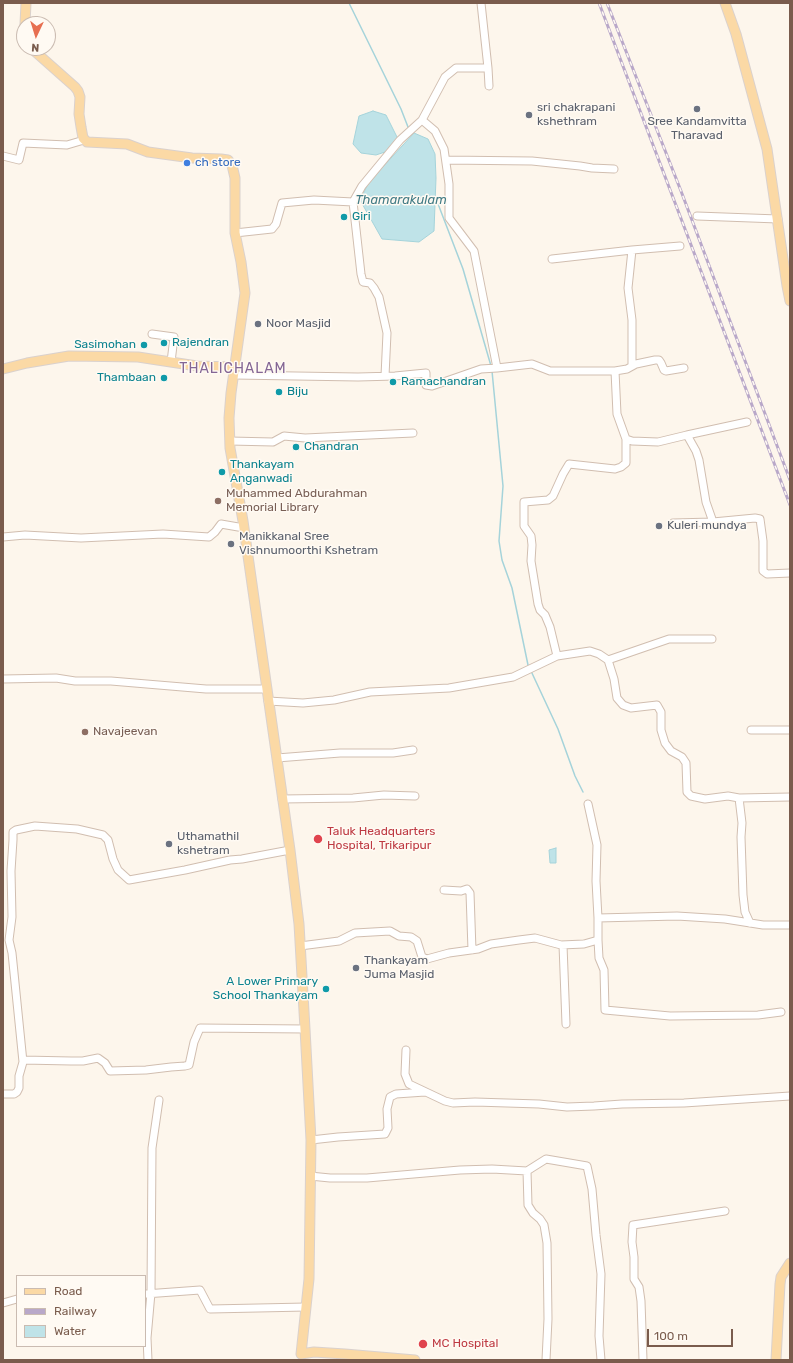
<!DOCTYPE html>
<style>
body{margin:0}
#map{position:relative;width:793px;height:1363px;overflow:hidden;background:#fdf6ec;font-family:Rubik,sans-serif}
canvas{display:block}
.frame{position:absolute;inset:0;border:4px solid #7a5c4d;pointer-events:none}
.legend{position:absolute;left:16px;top:1275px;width:130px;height:72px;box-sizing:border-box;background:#fffaf3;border:1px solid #cabbb1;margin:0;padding:5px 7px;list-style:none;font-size:12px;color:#7a5c4d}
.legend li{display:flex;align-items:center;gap:8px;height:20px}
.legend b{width:20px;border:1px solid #cabbb1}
.north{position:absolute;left:16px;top:16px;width:40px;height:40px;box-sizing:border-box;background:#fffaf3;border:1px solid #cabbb1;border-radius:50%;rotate:184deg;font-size:11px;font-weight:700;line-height:16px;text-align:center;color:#7a5c4d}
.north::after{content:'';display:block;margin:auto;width:14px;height:18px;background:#e76f51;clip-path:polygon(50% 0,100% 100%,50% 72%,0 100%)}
.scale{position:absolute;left:647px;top:1329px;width:86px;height:18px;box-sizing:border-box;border:2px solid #7a5c4d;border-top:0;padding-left:5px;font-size:12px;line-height:14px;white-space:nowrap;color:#7a5c4d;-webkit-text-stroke:3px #fffaf3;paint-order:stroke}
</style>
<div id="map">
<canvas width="793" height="1363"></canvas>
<div class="frame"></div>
<ul class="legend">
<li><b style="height:5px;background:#fbd9a5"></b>Road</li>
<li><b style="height:5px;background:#b9a8c9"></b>Railway</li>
<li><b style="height:11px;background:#bfe3e8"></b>Water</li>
</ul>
<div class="north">N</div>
<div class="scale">100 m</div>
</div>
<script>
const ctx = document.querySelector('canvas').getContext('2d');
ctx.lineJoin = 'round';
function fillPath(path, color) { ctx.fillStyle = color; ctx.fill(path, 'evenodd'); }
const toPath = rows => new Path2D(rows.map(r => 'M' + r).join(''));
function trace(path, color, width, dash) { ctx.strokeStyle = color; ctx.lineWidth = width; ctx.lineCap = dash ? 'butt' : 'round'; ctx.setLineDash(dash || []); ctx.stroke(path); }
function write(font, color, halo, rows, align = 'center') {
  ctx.font = font + ' Rubik,sans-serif'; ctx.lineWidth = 3; ctx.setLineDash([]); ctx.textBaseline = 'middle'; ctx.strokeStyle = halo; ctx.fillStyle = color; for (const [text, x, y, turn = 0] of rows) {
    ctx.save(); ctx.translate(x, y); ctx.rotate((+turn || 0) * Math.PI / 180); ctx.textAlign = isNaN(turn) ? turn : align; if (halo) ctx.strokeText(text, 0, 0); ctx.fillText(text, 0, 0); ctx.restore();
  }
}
const water = toPath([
 [373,111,386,115,398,139,388,151,376,155,361,153,353,144,359,116,373,111],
 [414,133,428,139,435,154,436,178,434,231,419,242,382,239,360,200,369,182,414,133],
 [556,848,556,863,550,863,549,850,556,848]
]);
const stream = toPath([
 [349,3,401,109,408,127],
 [435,196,463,269,491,366],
 [492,371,503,486,499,541,502,560,512,588,528,665],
 [531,671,558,729,575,776,583,792]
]);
const minor = toPath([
 [488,68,489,86],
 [422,120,435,131,444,149,449,184,449,218,474,251,497,368,532,364,550,371,615,371,617,414,626,439,632,441,658,442,687,435,696,451,699,460,706,502,713,522,755,518,760,519,763,541,763,571,767,574,790,573],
 [3,156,19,160,23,143,67,145,84,140],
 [446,160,532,161,580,166,592,168,614,169],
 [353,202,361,274,363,282,370,283,374,288,379,297,387,333,385,376],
 [697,216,778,219],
 [235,233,272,229,276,224,282,203,314,200,353,202,362,186,400,140,422,120,445,77,456,68,488,68,481,3],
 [552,259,632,250],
 [152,334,174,337,171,362],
 [632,366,632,320,628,288,632,250,680,246],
 [615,371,627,369,636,364,655,360,659,360,661,363,664,370,666,371,684,368],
 [234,375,358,377,395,376,426,373,426,385,432,386,481,369,497,368],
 [687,435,747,422],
 [230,441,273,442,284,436,305,438,413,433],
 [673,523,713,522],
 [3,537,25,535,81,538,163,534,209,537,215,532,221,524,244,528],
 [557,656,550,627,545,615,540,610,538,604,531,561,532,545,531,536,524,526,524,502,548,500,553,496,563,474,569,464,615,469,621,467,626,463,626,439],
 [608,660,669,639,712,639],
 [3,679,56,678,75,681,111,681,206,689,267,689],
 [268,701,303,703,334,700,370,692,449,688,513,677,557,656,590,651,599,654,608,660,614,679,617,698,623,705,631,708,657,705,661,712,661,730,665,743,671,751,682,757,686,763,687,792,691,796,705,799,728,796,739,798,790,797],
 [751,730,790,730],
 [277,758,340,753,393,753,413,750],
 [739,798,742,823,741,837,743,895,745,912,750,923],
 [282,799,353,798,384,795,415,796],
 [588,804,597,845,596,881,598,918],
 [444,890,461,891,467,889,470,893,472,950],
 [598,940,599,958,604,970,605,1010,670,1016,758,1015,781,1012],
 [563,945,566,1024],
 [300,946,339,941,355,933,390,931,399,936,411,937,417,941,422,957,427,959,449,953,478,949,491,944,519,940,535,938,561,945,584,944,598,940,598,918,677,916,725,919,763,925,790,925],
 [406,1050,405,1074,409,1084,445,1101,453,1103,475,1102,539,1104,567,1107,594,1106,622,1104,684,1103,790,1096],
 [23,1060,71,1061,83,1061,98,1058,105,1063,110,1071,146,1070,171,1067,185,1066,189,1065,194,1042,200,1028,305,1029],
 [3,1094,14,1094,17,1092,19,1088,19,1076,23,1062,12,953,9,940,12,917,11,871,13,840,13,832,16,830,35,826,77,829,103,835,108,840,113,859,118,870,129,880,185,870,230,860,242,859,290,850],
 [311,1140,338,1137,385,1134,388,1128,387,1109,390,1097,396,1094,425,1092],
 [527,1171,528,1205,533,1213,540,1219,544,1225,547,1243,548,1319,546,1360],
 [310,1176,330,1178,367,1178,460,1170,492,1169,527,1171,546,1159,587,1166,592,1189,596,1235,601,1274,599,1336,601,1360],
 [145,1294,200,1290,210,1309,306,1307],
 [3,1303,17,1299],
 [148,1360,147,1338,151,1293,152,1148,159,1100],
 [643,1360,641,1301,639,1287,634,1279,634,1257,632,1242,633,1225,725,1211]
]);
const major = toPath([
 [725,3,736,34,767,149,787,286,790,301],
 [25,24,26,3],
 [31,48,75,87,78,91,80,97,79,114,81,127,83,138,87,142,127,144,148,152,192,158,221,159,228,160,232,165,235,178,235,233,241,262,245,293,231,393,229,418,230,448,243,521,290,850,299,924,305,1029,311,1140,309,1279,301,1354],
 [3,369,27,363,69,356,138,357,197,366,235,367],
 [301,1354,314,1352,345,1354,415,1360],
 [776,1360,780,1284,781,1277,790,1263]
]);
const rail = toPath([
 [599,3,790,505],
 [607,3,681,191,790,480]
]);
const markers = [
 [697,109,4,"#6b7280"],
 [529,115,4,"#6b7280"],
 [187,163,4,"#3f7fe0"],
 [344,217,4,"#0f9aa8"],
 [258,324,4,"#6b7280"],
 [164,343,4,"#0f9aa8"],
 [144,345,4,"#0f9aa8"],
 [164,378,4,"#0f9aa8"],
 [393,382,4,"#0f9aa8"],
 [279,392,4,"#0f9aa8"],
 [296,447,4,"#0f9aa8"],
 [222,472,4,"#0f9aa8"],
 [218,501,4,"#8d6e63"],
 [659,526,4,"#6b7280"],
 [231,544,4,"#6b7280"],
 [85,732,4,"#8d6e63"],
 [318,839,5,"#e0444e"],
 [169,844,4,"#6b7280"],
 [356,968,4,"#6b7280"],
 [326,989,4,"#0f9aa8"],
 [423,1344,5,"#e0444e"]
];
const worshipNames = [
 ["sri chakrapani",537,108],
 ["kshethram",537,122],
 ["Sree Kandamvitta",697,122,"center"],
 ["Tharavad",697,136,"center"],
 ["Noor Masjid",266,324],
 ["Kuleri mundya",667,526],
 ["Manikkanal Sree",239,537],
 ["Vishnumoorthi Kshetram",239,551],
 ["Uthamathil",177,837],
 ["kshetram",177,851],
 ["Thankayam",364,961],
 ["Juma Masjid",364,975]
];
const shopNames = [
 ["ch store",195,163]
];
const cultureNames = [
 ["Giri",352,217],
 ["Rajendran",172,343],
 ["Sasimohan",136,345,"right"],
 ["Thambaan",156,378,"right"],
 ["Ramachandran",401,382],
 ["Biju",287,392],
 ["Chandran",304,447],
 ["Thankayam",230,465],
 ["Anganwadi",230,479],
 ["A Lower Primary",318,982,"right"],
 ["School Thankayam",318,996,"right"]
];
const educationNames = [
 ["Muhammed Abdurahman",226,494],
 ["Memorial Library",226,508],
 ["Navajeevan",93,732]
];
const healthNames = [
 ["Taluk Headquarters",327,832],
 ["Hospital, Trikaripur",327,846],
 ["MC Hospital",432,1344]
];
const waterNames = [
 ["Thamarakulam",401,200]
];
const quarterNames = [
 ["THALICHALAM",233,369]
];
fillPath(water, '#bfe3e8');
trace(water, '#a5d3da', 1);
trace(stream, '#a5d3da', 1.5);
trace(minor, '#d1beb0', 9);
trace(major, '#dad1cd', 11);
trace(minor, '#fff', 7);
trace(major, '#fbd9a5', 9);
trace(rail, '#b9a8c9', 3);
trace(rail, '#fffaf3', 1.5, [4.5]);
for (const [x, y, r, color] of markers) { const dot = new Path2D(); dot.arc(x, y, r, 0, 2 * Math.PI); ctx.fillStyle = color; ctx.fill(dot); trace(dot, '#fffaf3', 1.5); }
write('12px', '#5b616d', '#fffaf3', worshipNames, 'left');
write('12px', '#366cbe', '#fffaf3', shopNames, 'left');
write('12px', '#0d838f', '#fffaf3', cultureNames, 'left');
write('12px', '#785e54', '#fffaf3', educationNames, 'left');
write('12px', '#be3a42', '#fffaf3', healthNames, 'left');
write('italic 13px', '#437c86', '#fffaf3', waterNames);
ctx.letterSpacing = '1px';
write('14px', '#846695', '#fffaf3', quarterNames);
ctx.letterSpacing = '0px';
</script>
